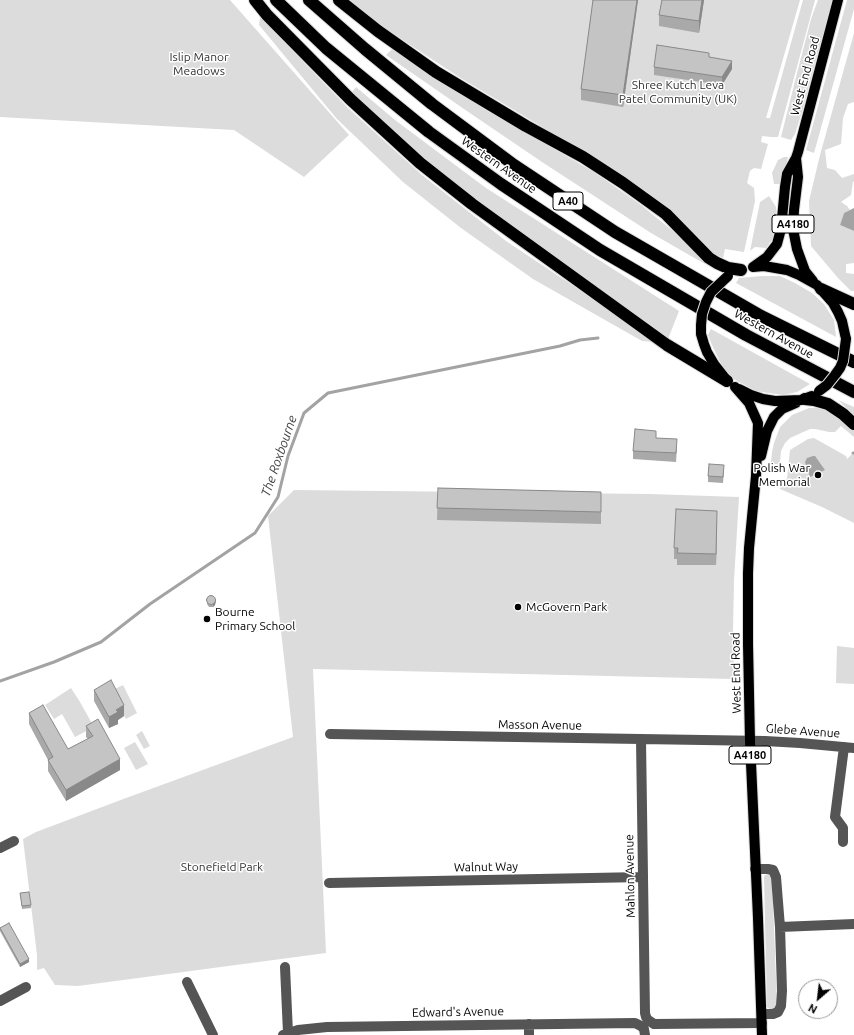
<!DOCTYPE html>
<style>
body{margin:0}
#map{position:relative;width:854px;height:1035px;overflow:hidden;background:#fff;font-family:Ubuntu,sans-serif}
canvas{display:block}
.north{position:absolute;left:798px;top:979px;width:40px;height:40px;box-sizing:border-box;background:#fff;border:1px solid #999;border-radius:50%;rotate:208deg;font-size:11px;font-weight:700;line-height:16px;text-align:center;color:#000}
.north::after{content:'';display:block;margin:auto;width:14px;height:18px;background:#000;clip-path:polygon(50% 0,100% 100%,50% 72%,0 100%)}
</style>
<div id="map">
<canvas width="854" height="1035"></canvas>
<div class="north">N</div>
</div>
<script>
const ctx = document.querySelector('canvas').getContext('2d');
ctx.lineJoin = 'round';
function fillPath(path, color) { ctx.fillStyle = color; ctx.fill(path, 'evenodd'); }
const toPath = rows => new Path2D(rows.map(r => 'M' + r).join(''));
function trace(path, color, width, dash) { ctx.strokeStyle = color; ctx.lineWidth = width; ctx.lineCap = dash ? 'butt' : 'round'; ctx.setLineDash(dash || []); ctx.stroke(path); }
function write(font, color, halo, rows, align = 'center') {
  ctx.font = font + ' Ubuntu,sans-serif'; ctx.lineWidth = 3; ctx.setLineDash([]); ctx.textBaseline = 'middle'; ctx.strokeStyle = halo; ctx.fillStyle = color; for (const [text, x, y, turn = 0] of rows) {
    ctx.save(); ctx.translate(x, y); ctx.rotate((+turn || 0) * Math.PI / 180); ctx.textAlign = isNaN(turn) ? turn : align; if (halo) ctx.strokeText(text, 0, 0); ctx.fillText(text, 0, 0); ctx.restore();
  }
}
const green = toPath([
 [0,0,230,0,349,135,304,177,234,130,0,117],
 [347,0,800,0,766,118,770,118,803,0,815,0,778,137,771,137,762,136,761,142,768,144,761,169,754,168,750,171,747,183,754,188,755,201,744,252,725,249,723,258,711,252,584,152,459,77,374,21],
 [818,0,832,0,830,9,830,10,829,12,802,112,795,134,791,140,781,137,795,81,811,19],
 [847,0,854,0,854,9,814,153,806,150],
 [260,17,348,108,422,175,506,241,587,295,654,342,642,341,533,279,461,228,403,182,337,119,259,25],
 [854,33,854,102,848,104,843,118,841,144,825,150,827,168,835,170,842,178,854,174,854,181,853,182,851,195,841,202,847,206,850,210,844,213,840,225,854,231,854,263,846,264,846,273,854,274,854,291,851,291,838,278,811,246,809,201,820,155],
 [392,49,489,112,594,172,641,205,679,236,700,257,705,264,651,233,542,162,464,109,386,55],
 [356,87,395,120,486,188,679,311,668,339,486,209,419,154,370,111,352,92],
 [784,157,788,157,782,184,774,184,772,173,778,160],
 [769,196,776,207,777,218,774,237,766,248,755,247,750,251,760,202],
 [762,276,780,276,795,283,812,293,824,304,834,320,836,337,736,283,739,278],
 [711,329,810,384,797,392,783,395,769,393,756,391,728,376,719,360,712,345,708,335],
 [838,400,854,407,854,415],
 [809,408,818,408,825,410,833,414,842,420,854,431,854,437,841,426,835,432,829,432,815,429,810,429,790,438,785,443,781,451,780,462,778,464,773,464,771,462,772,452,774,443,780,427,792,415],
 [814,438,846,456,847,459,853,453,854,453,854,523,822,507,780,489,780,482,787,479,790,450,808,439],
 [294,490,650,494,739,497,734,581,733,632,734,679,313,669,326,953,78,986,55,985,44,968,37,970,37,955,23,839,36,832,126,798,293,737,268,516],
 [837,646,854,648,854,684,836,683],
 [123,685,137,713,126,719,111,691],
 [71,688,80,702,94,727,75,737,62,714,54,719,45,705],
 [142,731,150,746,144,749,136,735],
 [135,742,148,764,136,770,124,748],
 [767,874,770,874,772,876,777,1004,774,1009,770,1009,767,1007,764,876]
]);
const water = toPath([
 [854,208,854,231,840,225,844,213],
 [813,456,815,456,825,470,810,477,805,462,807,458]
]);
const stream = toPath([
 [853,453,854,453],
 [0,681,54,662,101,642,150,604,255,533,278,497,288,456,304,413,328,393,560,346,580,340,598,338]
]);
const minor = toPath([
 [330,734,765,741,800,743,854,748],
 [641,740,645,1013,646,1017,648,1020,654,1024,762,1023],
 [843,842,843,828,835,817,844,747],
 [0,848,14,841],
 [755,869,768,869,773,870,776,877,780,927,782,991,781,1006,778,1012,773,1014,762,1014],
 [329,883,643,877],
 [780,927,854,924],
 [285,967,288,1033],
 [187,982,213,1035],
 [0,1001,26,987],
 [529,1024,529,1035],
 [283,1035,298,1030,327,1027,635,1023,641,1026,644,1029,645,1035]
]);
const major = toPath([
 [796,158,798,177,794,210,793,229,797,249,805,271,813,281],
 [753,267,767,257,777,244,781,229,785,187,787,174,796,158,798,152,838,0],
 [753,267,764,266,787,270,799,275,817,285,833,303,838,312,842,321,846,339],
 [701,325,701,334,704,344,707,352,714,364,725,378],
 [735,387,749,403,758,423,756,476,749,548,748,573,748,644,750,741,758,918,762,1035],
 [739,389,751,395,763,399,775,401,801,400,812,396],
 [761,456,767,431,774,417,782,409,796,403]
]);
const highway = toPath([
 [255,0,267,15,350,99,420,163,472,204,667,345,727,381],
 [276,0,326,48,429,132,501,184,600,250,746,335,854,392],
 [309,0,365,49,432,104,514,165,615,232,761,316,854,362],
 [339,0,378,31,436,72,526,126,583,157,623,183,666,214,709,258,717,263,728,268,741,270],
 [821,289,854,304],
 [805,399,814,400,828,404,843,414,854,424]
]);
const majorBridge = toPath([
 [701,325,702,314,706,302,711,292,728,276],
 [819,391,827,385,835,375,840,368,843,361,846,339]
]);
const wall = toPath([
 [593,0,638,0,623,107,581,100,581,89],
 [662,0,704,0,699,33,659,26,659,15],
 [709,57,732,69,722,85,654,75,654,67],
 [656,438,677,448,676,462,633,459,633,451],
 [724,471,723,483,708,482,708,476],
 [438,488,601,492,601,524,437,520],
 [717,522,716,565,677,565,677,559,674,559,674,548],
 [207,601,216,601,215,605,213,607,209,607,207,604],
 [94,690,124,716,118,720,118,724,109,728,94,701],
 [29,713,68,749,88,739,86,737,86,726,120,770,66,801,48,771,48,760,29,724],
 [20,893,31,905,31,908,22,909],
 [0,927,29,962,20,967,0,931]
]);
const shadedWall = toPath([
 [637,0,638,0,623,107,623,95],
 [702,0,704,0,699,33,699,21],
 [732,61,732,69,722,85,722,77],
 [717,511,717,522,716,565,716,554],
 [216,599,215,605,213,607,213,604],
 [124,705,124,716,118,720,118,724,109,728,109,717,116,710],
 [120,759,120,770,66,801,66,790],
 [29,959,29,962,20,967,20,964]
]);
const building = toPath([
 [593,0,637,0,623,95,581,89,593,0],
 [662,0,702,0,699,21,659,15,662,0],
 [657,45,709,53,709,57,732,61,722,77,654,67,657,45],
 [635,429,656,431,656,438,677,439,676,453,633,451,635,429],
 [709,464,724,465,723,477,708,476,709,464],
 [438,488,601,492,601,512,437,508,438,488],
 [676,509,717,511,716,554,677,553,678,548,674,548,676,509],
 '206.5 600a4.5 4.5 0 1 1 9 0a4.5 4.5 0 1 1-9 0Z',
 [111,680,124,705,116,710,118,712,109,717,94,690,111,680],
 [43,705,68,749,93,736,86,726,98,719,120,759,66,790,48,760,53,757,29,713,43,705],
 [29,892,31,905,22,906,20,893,29,892],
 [9,923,29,959,20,964,0,928,9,923]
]);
const markers = [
 [818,475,4,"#000"],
 [518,607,4,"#000"],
 [207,619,4,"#000"]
];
const shields = [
 [568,201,30],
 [793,224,42],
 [750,755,42]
];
const shieldNames = [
 ["A40",568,201],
 ["A4180",793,224],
 ["A4180",750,755]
];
const parkNames = [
 ["Islip Manor",199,57],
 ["Meadows",199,71],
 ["Shree Kutch Leva",678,85],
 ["Patel Community (UK)",678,99],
 ["Stonefield Park",222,867]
];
const streetNames = [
 ["West End Road",805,76,-75],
 ["Western Avenue",499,165,35],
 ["Western Avenue",774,334,29],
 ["West End Road",736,673,-91],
 ["Masson Avenue",540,725,1],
 ["Glebe Avenue",803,731,4],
 ["Walnut Way",486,867,-1],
 ["Mahlon Avenue",630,876,-91],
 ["Edward's Avenue",458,1012,-1]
];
const poiNames = [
 ["Polish War",810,468,"right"],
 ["Memorial",810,482,"right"],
 ["McGovern Park",526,607],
 ["Bourne",215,612],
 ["Primary School",215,626]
];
const waterNames = [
 ["The Roxbourne",279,456,-71]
];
fillPath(green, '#dcdcdc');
fillPath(water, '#a3a3a3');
trace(stream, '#a3a3a3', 3);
trace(major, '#dbdbdb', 12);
trace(highway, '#dbdbdb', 14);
trace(minor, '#555', 10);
trace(major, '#000', 10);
trace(highway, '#000', 12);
trace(majorBridge, '#dbdbdb', 12, []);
trace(majorBridge, '#000', 10);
fillPath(wall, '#a9a9a9');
fillPath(shadedWall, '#898989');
fillPath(building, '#c4c4c4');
trace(building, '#898989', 1);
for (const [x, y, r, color] of markers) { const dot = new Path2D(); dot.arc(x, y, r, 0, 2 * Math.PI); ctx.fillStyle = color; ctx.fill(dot); trace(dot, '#fff', 1.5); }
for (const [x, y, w] of shields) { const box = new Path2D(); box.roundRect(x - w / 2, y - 9, w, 18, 3); ctx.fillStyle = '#fff'; ctx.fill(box); trace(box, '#000', 1); }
write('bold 11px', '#000', null, shieldNames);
write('12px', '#333', '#fff', parkNames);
write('12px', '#000', '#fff', streetNames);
write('12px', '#000', '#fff', poiNames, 'left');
write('italic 13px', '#444', '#fff', waterNames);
</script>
